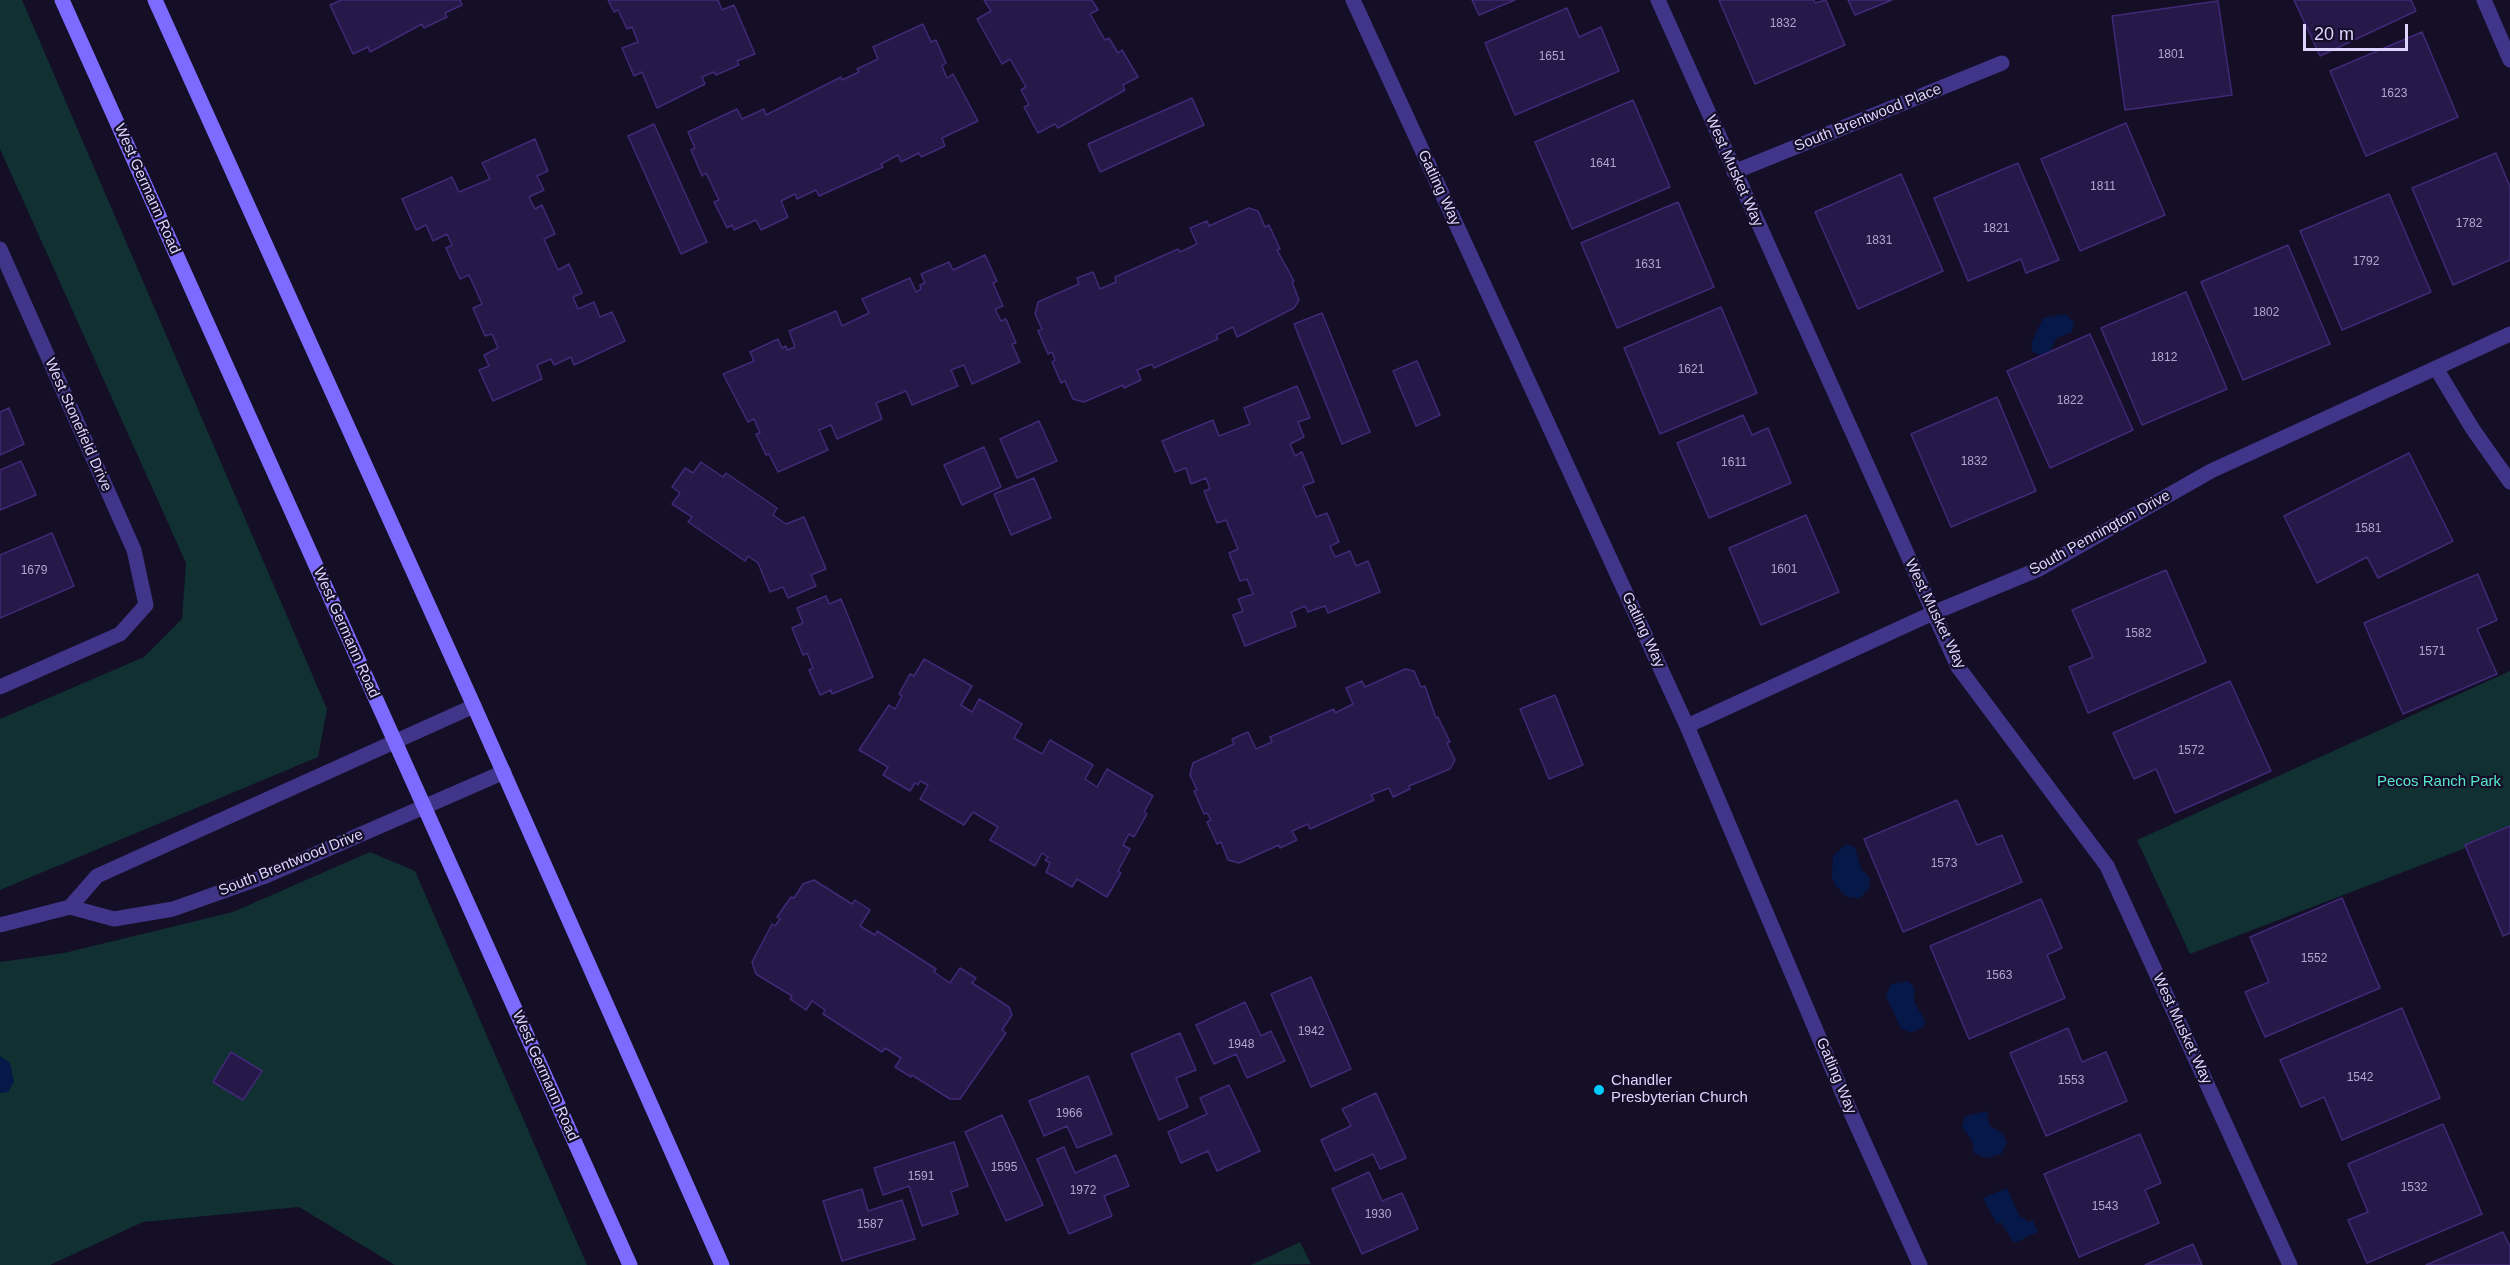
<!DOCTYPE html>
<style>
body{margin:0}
#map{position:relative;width:2510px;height:1265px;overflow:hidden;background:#140e27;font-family:Helvetica,sans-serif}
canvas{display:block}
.scale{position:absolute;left:2303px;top:24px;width:105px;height:27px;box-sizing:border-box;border:3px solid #ddd4ff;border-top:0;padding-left:8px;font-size:18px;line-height:21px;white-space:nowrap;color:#ddd4ff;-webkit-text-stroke:4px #140e27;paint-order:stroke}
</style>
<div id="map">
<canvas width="2510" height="1265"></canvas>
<div class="scale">20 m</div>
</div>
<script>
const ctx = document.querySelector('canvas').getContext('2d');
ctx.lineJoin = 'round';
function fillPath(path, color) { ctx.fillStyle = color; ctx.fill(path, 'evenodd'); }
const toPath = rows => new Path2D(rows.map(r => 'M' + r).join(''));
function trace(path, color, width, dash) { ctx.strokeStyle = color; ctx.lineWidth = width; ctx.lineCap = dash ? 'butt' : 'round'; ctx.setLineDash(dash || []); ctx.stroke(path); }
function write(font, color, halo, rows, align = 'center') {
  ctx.font = font + ' Helvetica,sans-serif'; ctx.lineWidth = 4.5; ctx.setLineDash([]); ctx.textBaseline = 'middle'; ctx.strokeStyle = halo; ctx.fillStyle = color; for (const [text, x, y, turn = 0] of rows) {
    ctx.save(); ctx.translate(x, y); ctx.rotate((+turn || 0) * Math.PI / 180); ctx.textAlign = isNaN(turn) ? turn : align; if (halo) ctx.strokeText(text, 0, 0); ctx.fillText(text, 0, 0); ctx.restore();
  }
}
const green = toPath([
 [0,0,22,0,327,709,318,757,0,890,0,719,144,657,182,619,186,563,0,149],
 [2510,671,2510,831,2190,954,2137,840],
 [370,852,415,871,587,1265,395,1265,299,1207,143,1222,50,1265,0,1265,0,962,64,953,233,912],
 [1300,1242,1311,1264,1251,1265]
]);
const water = toPath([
 [2066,314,2074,323,2072,332,2057,338,2050,351,2040,355,2033,352,2031,344,2043,318],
 [1846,844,1855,847,1861,869,1870,878,1869,888,1860,898,1847,897,1835,885,1832,877,1833,856],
 [1908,981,1914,987,1914,1002,1925,1020,1924,1026,1912,1033,1901,1029,1886,996,1891,984],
 [0,1056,10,1063,14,1082,8,1092,0,1093],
 [1987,1111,1989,1125,2003,1134,2007,1143,2001,1154,1986,1158,1974,1153,1972,1141,1962,1127,1965,1116],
 [2007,1188,2020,1218,2024,1217,2027,1222,2033,1220,2038,1232,2014,1243,2001,1222,1997,1224,1983,1198]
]);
const building = toPath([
 [341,0,460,0,462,5,445,13,447,17,424,28,422,24,370,52,368,47,353,54,330,5,341,0],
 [608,0,718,0,722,10,734,5,755,54,737,61,739,65,716,75,714,72,702,77,705,84,657,108,642,72,634,76,622,48,638,42,632,27,627,29,618,10,614,12,608,0],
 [984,0,1092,0,1098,10,1090,14,1105,40,1109,38,1118,53,1122,50,1138,77,1123,85,1125,90,1058,128,1055,124,1038,133,1024,107,1029,105,1021,90,1026,87,1010,59,1002,64,977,19,991,11,984,0],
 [1472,0,1515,0,1479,15,1472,0],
 [1719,0,1814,0,1815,3,1826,0,1845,45,1755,84,1719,0],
 [1848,0,1892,0,1855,15,1848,0],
 [2294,0,2411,0,2416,11,2320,56,2294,0],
 [2218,1,2232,95,2125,110,2112,16,2218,1],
 [1567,8,1579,37,1601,27,1619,71,1515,115,1485,43,1567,8],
 [923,24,931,42,936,40,946,63,942,66,947,78,953,74,978,121,942,138,945,146,921,157,919,153,901,162,898,155,881,164,883,167,819,196,816,190,797,199,795,194,781,201,788,217,761,230,756,220,734,230,732,225,727,228,714,202,719,200,706,173,702,176,691,150,695,148,688,132,737,109,742,119,764,109,766,115,841,77,842,80,859,72,857,69,878,59,873,47,923,24],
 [2422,32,2458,117,2366,156,2330,71,2422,32],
 [1192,98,1204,125,1100,172,1088,144,1192,98],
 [1633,100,1670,187,1572,229,1535,142,1633,100],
 [2126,123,2165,215,2080,251,2041,159,2126,123],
 [654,124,707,242,681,254,628,136,654,124],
 [535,139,548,171,537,176,544,190,529,197,535,209,542,205,555,234,544,239,558,270,569,264,582,293,573,297,578,309,594,302,600,317,612,312,625,341,574,365,571,357,554,365,551,359,537,365,542,379,493,401,479,370,489,366,484,355,498,348,492,334,485,336,473,308,482,304,469,275,460,279,446,248,452,245,447,234,433,241,426,225,416,230,402,199,452,177,459,192,490,179,482,163,535,139],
 [2496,153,2510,187,2510,260,2453,285,2412,188,2496,153],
 [2018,163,2059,260,2026,273,2021,259,1968,281,1934,198,2018,163],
 [1901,174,1943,271,1858,309,1815,212,1901,174],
 [2389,194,2431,292,2342,330,2300,231,2389,194],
 [1678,202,1714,287,1617,328,1581,243,1678,202],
 [1249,208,1258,211,1265,227,1269,225,1280,249,1277,250,1294,281,1292,282,1299,300,1294,308,1237,337,1233,327,1216,335,1218,339,1154,368,1152,364,1137,370,1141,380,1124,388,1123,385,1084,402,1073,399,1065,381,1061,383,1052,362,1055,360,1052,352,1048,354,1038,331,1042,329,1035,314,1038,302,1079,284,1077,278,1093,272,1100,289,1116,282,1115,277,1178,249,1180,252,1197,244,1190,228,1207,221,1209,226,1249,208],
 [2288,245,2330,344,2243,380,2201,282,2288,245],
 [985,255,997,281,993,283,1003,306,995,309,1001,321,1006,319,1016,343,1012,344,1020,362,972,384,964,365,951,370,958,386,912,405,906,391,876,403,882,419,837,439,831,425,819,430,828,450,778,472,769,454,766,455,756,434,760,433,754,419,748,422,723,374,754,361,750,352,778,339,782,348,786,346,787,350,795,347,789,331,836,311,842,326,869,313,862,299,910,278,916,292,921,289,920,285,925,283,921,274,949,262,953,270,985,255],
 [2186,292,2227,389,2142,425,2101,328,2186,292],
 [1721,307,1757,393,1660,434,1624,348,1721,307],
 [1322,313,1370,432,1342,444,1294,324,1322,313],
 [2090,334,2133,430,2050,468,2007,371,2090,334],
 [1417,361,1440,415,1416,426,1393,371,1417,361],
 [1297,386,1310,418,1298,422,1304,437,1290,444,1295,456,1302,452,1314,482,1303,486,1316,517,1327,513,1339,542,1330,546,1335,557,1350,551,1356,566,1368,561,1380,592,1328,613,1325,606,1308,612,1305,606,1291,612,1296,626,1245,646,1233,615,1243,611,1238,599,1253,594,1247,579,1240,581,1229,553,1238,549,1226,520,1217,523,1204,491,1210,489,1206,478,1191,484,1186,468,1175,472,1162,441,1213,420,1219,436,1250,424,1244,408,1297,386],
 [1997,397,2036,491,1951,527,1911,434,1997,397],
 [9,408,24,444,0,455,0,412,9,408],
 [1743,415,1752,435,1768,428,1791,483,1709,518,1677,443,1743,415],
 [1039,421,1057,461,1017,478,1000,439,1039,421],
 [984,447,1001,487,962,505,944,465,984,447],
 [2409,453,2453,541,2378,578,2367,557,2317,583,2284,516,2409,453],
 [21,461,36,495,0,510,0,470,21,461],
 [701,462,723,477,726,473,777,508,773,515,786,524,804,517,826,569,811,575,816,586,788,598,783,587,770,592,758,563,748,556,745,561,688,522,692,517,672,504,680,493,672,487,685,468,693,473,701,462],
 [1034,478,1051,518,1011,535,994,494,1034,478],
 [1806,515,1839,592,1761,625,1729,548,1806,515],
 [52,533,74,586,0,618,0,555,52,533],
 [2166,570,2206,662,2088,713,2069,667,2093,657,2072,610,2166,570],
 [2478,574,2497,620,2477,629,2497,674,2403,714,2364,623,2478,574],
 [826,596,829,604,841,599,873,677,832,694,831,690,820,695,809,670,813,668,807,653,803,655,792,628,803,623,797,608,826,596],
 [924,659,972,686,961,705,972,712,979,699,1022,724,1014,738,1042,754,1050,740,1093,765,1085,779,1097,787,1107,769,1153,796,1144,812,1147,814,1134,837,1129,834,1123,845,1130,849,1118,871,1121,873,1107,897,1077,879,1072,887,1046,872,1050,863,1045,860,1048,857,1042,853,1035,866,990,840,998,827,973,812,964,825,920,799,928,785,920,781,918,785,915,783,910,791,883,775,888,767,859,750,889,705,895,709,902,696,899,694,910,674,914,676,924,659],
 [1405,669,1414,671,1421,687,1425,686,1436,718,1438,717,1450,742,1447,743,1455,760,1450,769,1409,786,1410,789,1393,797,1389,788,1371,795,1374,800,1310,829,1308,824,1292,831,1297,840,1280,848,1279,845,1239,863,1228,860,1221,842,1217,844,1207,822,1211,820,1207,813,1204,814,1194,791,1197,790,1190,775,1193,763,1234,744,1232,739,1248,732,1256,749,1272,742,1270,737,1334,709,1335,713,1353,704,1346,688,1362,681,1365,687,1405,669],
 [2230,681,2271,771,2175,813,2156,769,2134,779,2113,733,2230,681],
 [1555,695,1583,765,1549,779,1520,709,1555,695],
 [1957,800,1977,845,2002,835,2022,882,1903,932,1864,839,1957,800],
 [2510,826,2510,933,2503,936,2465,845,2510,826],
 [814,880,852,904,855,900,870,910,860,926,875,935,877,931,936,969,934,972,950,983,960,968,976,978,972,983,1009,1007,1012,1015,1002,1030,1006,1033,960,1099,950,1099,912,1075,911,1077,895,1067,901,1058,885,1048,882,1052,823,1014,825,1010,812,1001,806,1010,790,999,792,996,756,974,752,962,772,924,775,926,780,919,777,917,791,897,794,898,803,884,814,880],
 [2342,898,2380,988,2265,1037,2245,992,2269,982,2250,937,2342,898],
 [2041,899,2062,948,2047,955,2065,998,1969,1039,1930,946,2041,899],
 [1311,977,1351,1069,1311,1087,1271,994,1311,977],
 [1245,1002,1261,1036,1271,1031,1285,1061,1247,1078,1236,1054,1214,1064,1196,1025,1245,1002],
 [2402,1008,2440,1098,2342,1140,2324,1097,2301,1107,2280,1060,2402,1008],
 [2068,1028,2082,1062,2106,1052,2127,1101,2046,1136,2010,1053,2068,1028],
 [1180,1033,1196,1070,1176,1078,1188,1107,1159,1120,1131,1054,1180,1033],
 [231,1052,262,1071,243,1100,213,1082,231,1052],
 [1088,1076,1112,1134,1077,1148,1067,1126,1044,1136,1029,1101,1088,1076],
 [1229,1085,1260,1151,1217,1171,1208,1151,1181,1163,1168,1132,1207,1114,1200,1098,1229,1085],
 [1376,1093,1406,1158,1380,1169,1373,1154,1335,1171,1321,1140,1351,1126,1342,1109,1376,1093],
 [1002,1115,1043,1205,1006,1221,965,1132,1002,1115],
 [2443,1124,2482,1214,2367,1263,2348,1220,2368,1212,2348,1164,2443,1124],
 [2140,1134,2161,1183,2145,1190,2159,1223,2079,1257,2044,1174,2140,1134],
 [954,1142,968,1186,951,1192,958,1214,922,1226,909,1186,883,1195,874,1168,954,1142],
 [1064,1147,1075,1173,1116,1155,1129,1186,1104,1196,1112,1216,1069,1234,1037,1159,1064,1147],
 [1369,1172,1382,1201,1402,1193,1418,1229,1362,1254,1332,1189,1369,1172],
 [862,1189,868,1211,902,1200,915,1239,842,1261,823,1201,862,1189],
 [2503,1232,2510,1247,2510,1265,2426,1265,2503,1232],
 [2193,1244,2202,1265,2145,1265,2193,1244]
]);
const minor = toPath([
 [1658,0,1958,667,2107,866,2290,1265],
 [2484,0,2510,60],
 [1734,172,2002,63],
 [0,249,134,550,146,605,120,634,0,687],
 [2436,368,2472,428,2510,482],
 [1687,726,1933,613,2039,569,2211,471,2510,334],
 [70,907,97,876,474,706],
 [0,925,70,907,114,919,173,909,263,877,504,772]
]);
const tertiary = toPath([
 [1353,0,1687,726,1851,1113,1920,1265]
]);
const secondary = toPath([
 [62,0,630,1265],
 [155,0,474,706,722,1265]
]);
const markers = [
 [1599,1090,6,"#00cdff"]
];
const numberNames = [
 ["1832",1783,24],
 ["1801",2171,55],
 ["1651",1552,57],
 ["1623",2394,94],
 ["1641",1603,164],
 ["1811",2103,187],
 ["1782",2469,224],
 ["1821",1996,229],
 ["1831",1879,241],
 ["1792",2366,262],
 ["1631",1648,265],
 ["1802",2266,313],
 ["1812",2164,358],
 ["1621",1691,370],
 ["1822",2070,401],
 ["1832",1974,462],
 ["1611",1734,463],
 ["1581",2368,529],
 ["1601",1784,570],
 ["1679",34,571],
 ["1582",2138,634],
 ["1571",2432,652],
 ["1572",2191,751],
 ["1573",1944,864],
 ["1552",2314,959],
 ["1563",1999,976],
 ["1942",1311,1032],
 ["1948",1241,1045],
 ["1542",2360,1078],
 ["1553",2071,1081],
 ["1966",1069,1114],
 ["1595",1004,1168],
 ["1591",921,1177],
 ["1532",2414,1188],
 ["1972",1083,1191],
 ["1543",2105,1207],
 ["1930",1378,1215],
 ["1587",870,1225]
];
const streetNames = [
 ["South Brentwood Place",1868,118,-22],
 ["West Musket Way",1734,171,66],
 ["Gatling Way",1439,188,65],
 ["West Germann Road",147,189,66],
 ["West Stonefield Drive",78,425,66],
 ["South Pennington Drive",2100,533,-29],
 ["West Musket Way",1935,614,64],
 ["Gatling Way",1643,630,65],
 ["West Germann Road",346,633,66],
 ["South Brentwood Drive",291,863,-22],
 ["West Musket Way",2182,1029,65],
 ["West Germann Road",545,1076,66],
 ["Gatling Way",1836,1076,67]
];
const parkNames = [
 ["Pecos Ranch Park",2439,782]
];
const poiNames = [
 ["Chandler",1611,1081],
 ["Presbyterian Church",1611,1098]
];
fillPath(green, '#103032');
fillPath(water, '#061848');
fillPath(building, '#27184a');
trace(building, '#402977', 1.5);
trace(minor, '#41358a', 15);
trace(tertiary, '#41358a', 15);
trace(secondary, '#7d6bff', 15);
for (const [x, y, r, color] of markers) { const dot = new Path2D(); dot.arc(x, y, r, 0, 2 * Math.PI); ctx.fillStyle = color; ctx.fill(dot); trace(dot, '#140e27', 2); }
write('12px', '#b0a5d2', null, numberNames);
write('15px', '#ddd4ff', '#140e27', streetNames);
write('15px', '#57e8d2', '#140e27', parkNames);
write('15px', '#ddd4ff', '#140e27', poiNames, 'left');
</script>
